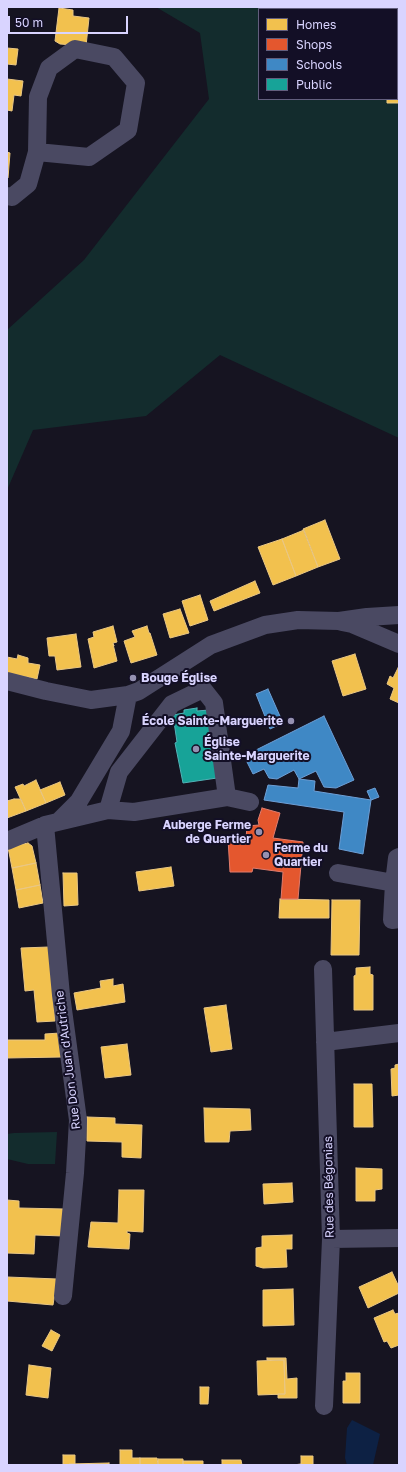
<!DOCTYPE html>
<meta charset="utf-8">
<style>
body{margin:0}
#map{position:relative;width:406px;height:1472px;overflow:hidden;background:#161421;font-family:"Golos Text",sans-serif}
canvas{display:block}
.frame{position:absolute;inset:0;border:8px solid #d9d4ff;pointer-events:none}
.legend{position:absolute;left:258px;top:8px;width:140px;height:92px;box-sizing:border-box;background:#130f26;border:1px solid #625e7d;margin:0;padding:5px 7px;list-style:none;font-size:12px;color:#d9d4ff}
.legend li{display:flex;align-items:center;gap:8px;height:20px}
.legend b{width:20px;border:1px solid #625e7d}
.scale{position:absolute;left:8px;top:16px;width:120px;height:18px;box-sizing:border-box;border:2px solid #d9d4ff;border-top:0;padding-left:5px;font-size:12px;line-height:14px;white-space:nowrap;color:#d9d4ff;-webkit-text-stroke:3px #130f26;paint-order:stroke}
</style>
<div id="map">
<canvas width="406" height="1472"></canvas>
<div class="frame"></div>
<ul class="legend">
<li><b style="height:11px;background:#f2c14e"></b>Homes</li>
<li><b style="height:11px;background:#e4572e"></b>Shops</li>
<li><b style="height:11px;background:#3f88c5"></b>Schools</li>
<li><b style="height:11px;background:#17a398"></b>Public</li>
</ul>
<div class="scale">50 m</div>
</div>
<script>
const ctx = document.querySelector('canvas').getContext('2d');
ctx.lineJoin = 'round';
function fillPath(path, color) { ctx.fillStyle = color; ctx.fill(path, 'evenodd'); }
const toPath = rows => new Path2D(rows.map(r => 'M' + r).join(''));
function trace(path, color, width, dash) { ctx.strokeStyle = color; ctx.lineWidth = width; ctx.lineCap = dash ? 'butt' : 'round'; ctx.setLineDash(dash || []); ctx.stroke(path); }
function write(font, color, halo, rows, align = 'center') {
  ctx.font = font + ' "Golos Text",sans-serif'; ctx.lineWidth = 4; ctx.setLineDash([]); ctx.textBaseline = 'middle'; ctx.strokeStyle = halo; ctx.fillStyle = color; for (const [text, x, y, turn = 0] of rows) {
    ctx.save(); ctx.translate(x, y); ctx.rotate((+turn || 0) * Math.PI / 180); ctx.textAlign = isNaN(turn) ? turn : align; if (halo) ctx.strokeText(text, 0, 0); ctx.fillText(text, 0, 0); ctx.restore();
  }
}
const green = toPath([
 [156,7,385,7,385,9,259,9,259,99,387,99,387,103,399,103,399,438,220,355,146,416,33,430,7,490,7,330,84,260,209,99,200,33],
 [57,1132,55,1164,28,1164,7,1159,7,1134,14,1133]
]);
const water = toPath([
 [352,1420,380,1434,373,1465,347,1465,345,1458,347,1428]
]);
const homes = toPath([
 [59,8,73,10,73,16,89,18,86,46,60,44,55,41,59,8],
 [397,40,399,40,399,103,387,103,387,99,397,99,397,40],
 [7,48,18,49,16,65,7,64,7,48],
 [7,79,23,81,21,96,14,95,12,111,7,110,7,79],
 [7,152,10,153,8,178,7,178,7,152],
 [325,520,340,559,318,567,303,529,325,520],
 [304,530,318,567,296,576,282,539,304,530],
 [282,539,296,576,273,585,258,547,282,539],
 [255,581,260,593,214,611,210,601,255,581],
 [200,595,208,620,190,626,182,601,200,595],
 [180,609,189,633,170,638,163,614,180,609],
 [113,626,117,642,113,643,114,646,113,644,117,661,94,668,88,639,94,637,93,632,113,626],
 [147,626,149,633,150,633,157,655,131,663,124,641,135,637,132,631,147,626],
 [76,634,81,667,57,670,55,656,49,656,47,638,76,634],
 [355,654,366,689,343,696,332,661,355,654],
 [18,655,28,658,28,663,40,665,37,679,7,673,7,657,17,659,18,655],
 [398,668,399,669,399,703,390,699,394,688,387,684,390,676,393,678,398,668],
 [36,780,46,803,26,811,15,787,23,784,24,786,36,780],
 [60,782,65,795,46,803,40,790,60,782],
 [14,799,21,799,26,811,7,818,7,801,14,799],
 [28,843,32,846,36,863,12,868,8,847,28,843],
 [36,863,40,885,16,890,12,868,36,863],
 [171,867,174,886,139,891,136,872,171,867],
 [63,873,77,873,78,905,64,906,63,873],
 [40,885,43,903,19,908,16,890,40,885],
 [280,899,329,900,329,918,279,918,280,899],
 [332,900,360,900,359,955,331,955,332,900],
 [49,947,55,1021,37,1022,34,990,25,991,21,948,49,947],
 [370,967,370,974,373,975,373,1010,354,1010,354,976,356,975,356,968,370,967],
 [113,979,113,986,123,984,125,1002,77,1010,74,993,101,988,100,981,113,979],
 [226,1005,232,1049,211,1052,204,1008,226,1005],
 [60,1033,62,1057,7,1058,7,1040,45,1040,45,1034,60,1033],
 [127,1044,131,1075,105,1078,101,1047,127,1044],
 [399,1064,399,1095,392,1096,391,1069,395,1068,395,1065,399,1064],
 [354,1084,372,1084,373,1127,354,1127,354,1084],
 [204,1108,250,1109,251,1130,230,1131,229,1142,205,1142,204,1108],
 [87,1117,115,1118,115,1124,142,1125,141,1158,122,1157,122,1142,87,1141,87,1117],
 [356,1168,382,1169,382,1189,375,1190,375,1201,356,1201,356,1168],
 [292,1183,293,1202,264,1204,263,1184,292,1183],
 [119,1190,144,1190,143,1232,127,1231,127,1233,130,1234,129,1249,88,1247,91,1222,118,1223,119,1190],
 [7,1200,19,1201,19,1208,64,1209,63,1236,35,1235,34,1254,7,1253,7,1200],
 [292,1235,292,1249,286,1249,287,1267,263,1268,256,1266,256,1248,262,1247,262,1236,292,1235],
 [392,1272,399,1287,399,1293,368,1308,359,1287,392,1272],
 [7,1277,57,1279,53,1305,7,1301,7,1277],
 [293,1289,294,1325,263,1326,263,1290,293,1289],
 [393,1310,395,1314,399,1313,399,1345,391,1348,387,1341,384,1342,374,1318,393,1310],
 [51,1330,60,1335,52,1351,42,1346,51,1330],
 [267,1358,286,1358,287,1379,297,1378,297,1398,278,1398,278,1394,285,1394,284,1360,267,1360,267,1358],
 [284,1360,285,1394,258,1395,257,1361,284,1360],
 [29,1365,51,1368,48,1398,26,1395,29,1365],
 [346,1373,360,1373,360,1403,343,1403,343,1381,346,1381,346,1373],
 [200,1387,209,1387,208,1404,200,1404,200,1387],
 [120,1450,132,1450,132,1458,140,1458,140,1465,120,1465,120,1450],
 [63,1455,75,1455,75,1464,63,1465,63,1455],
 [301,1456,313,1456,313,1465,293,1465,301,1464,301,1456],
 [140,1458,157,1458,158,1465,140,1465,140,1458],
 [158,1459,183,1459,183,1465,158,1465,158,1459],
 [222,1460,241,1460,242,1465,222,1465,222,1460],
 [183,1461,203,1461,203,1465,183,1465,183,1461],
 [109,1463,109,1465,69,1465,69,1464,109,1463]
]);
const shops = toPath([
 [262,808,280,813,273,838,303,842,298,899,281,899,283,872,253,868,252,872,230,872,228,839,246,839,247,826,259,825,258,820,262,808]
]);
const schools = toPath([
 [268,689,283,723,270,729,256,694,268,689],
 [324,716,354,780,336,788,324,787,316,771,299,779,294,770,277,779,269,778,264,769,253,774,244,756,324,716],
 [299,779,315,781,314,791,371,800,367,791,375,788,379,797,371,800,363,854,339,849,344,812,264,800,268,785,298,788,299,779]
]);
const public = toPath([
 [197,708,197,711,209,710,217,778,183,783,175,743,177,742,173,715,184,713,184,710,197,708]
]);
const minor = toPath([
 [397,15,399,13],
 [7,196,12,197,28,184,37,152,38,97,49,68,75,49,114,57,136,83,128,130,89,157,37,152],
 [342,622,352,624,399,644],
 [7,681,46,691,91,700,128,695,139,691,211,645,265,625,298,620,339,621,367,617,399,615],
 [108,810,119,772,172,704,203,689,214,703,227,797],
 [60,820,79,801,121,731,128,695],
 [45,825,61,995,78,1120,75,1173,63,1296],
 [7,841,45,825,108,810,134,812,227,797,250,802],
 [338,873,394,883,392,920,399,919],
 [394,883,397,858,399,857],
 [323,969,331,1239,324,1406],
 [325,1042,399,1033],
 [331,1239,399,1238]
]);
const markers = [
 [133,678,4,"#9591b1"],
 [291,721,4,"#9591b1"],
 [196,749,4,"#9591b1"],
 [259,832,4,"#9591b1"],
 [266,855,4,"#9591b1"]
];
const poiNames = [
 ["Bouge Église",141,678],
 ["École Sainte-Marguerite",283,721,"right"],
 ["Église",204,742],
 ["Sainte-Marguerite",204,756],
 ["Auberge Ferme",251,825,"right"],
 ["de Quartier",251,839,"right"],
 ["Ferme du",274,848],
 ["Quartier",274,862]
];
const streetNames = [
 ["Rue Don Juan d'Autriche",68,1060,-97],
 ["Rue des Bégonias",329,1187,-91]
];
fillPath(green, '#132c2d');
fillPath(water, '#0d2144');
fillPath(homes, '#f2c14e');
trace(homes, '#eac783', 1);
fillPath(shops, '#e4572e');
trace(shops, '#e17c6d', 1);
fillPath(schools, '#3f88c5');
trace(schools, '#6d9fd6', 1);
fillPath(public, '#17a398');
trace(public, '#51b2b7', 1);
trace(minor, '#4a4962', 18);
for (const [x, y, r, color] of markers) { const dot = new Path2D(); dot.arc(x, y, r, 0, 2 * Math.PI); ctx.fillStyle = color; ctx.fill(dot); trace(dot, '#130f26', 1.5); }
write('bold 12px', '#d9d4ff', '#130f26', poiNames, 'left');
write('12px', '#d9d4ff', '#130f26', streetNames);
</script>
